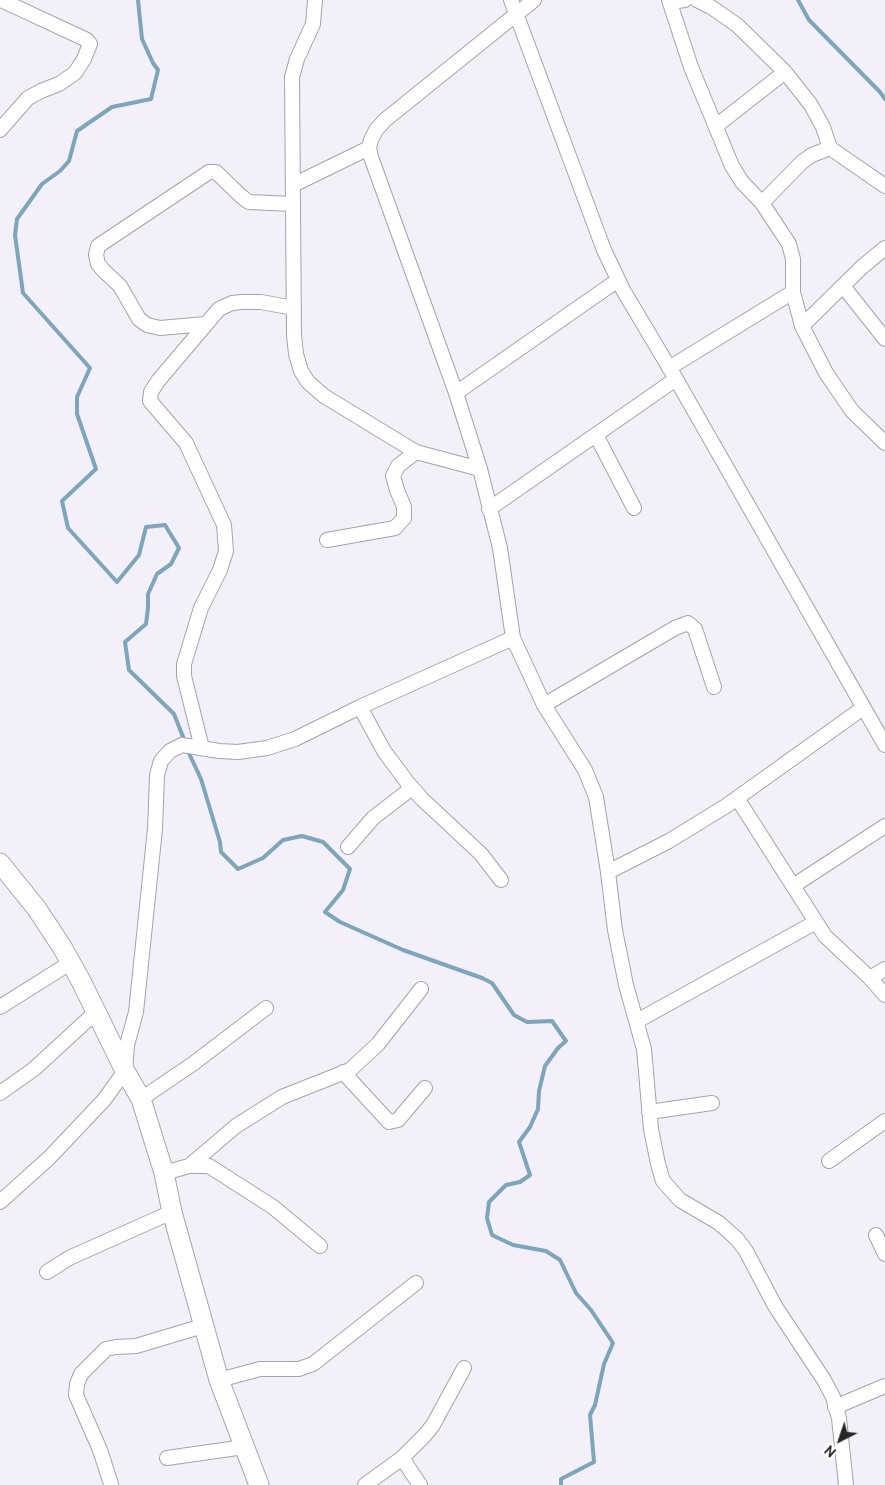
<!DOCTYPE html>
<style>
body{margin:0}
#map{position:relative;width:885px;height:1485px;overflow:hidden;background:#f3f0fa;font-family:Cabin,sans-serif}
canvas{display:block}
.north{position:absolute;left:815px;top:1415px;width:50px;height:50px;-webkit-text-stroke:4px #fff;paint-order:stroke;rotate:221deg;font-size:14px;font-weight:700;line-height:20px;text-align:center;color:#262528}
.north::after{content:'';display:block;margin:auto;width:18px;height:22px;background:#262528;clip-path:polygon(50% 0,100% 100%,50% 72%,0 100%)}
</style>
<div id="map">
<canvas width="885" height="1485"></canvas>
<div class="north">N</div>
</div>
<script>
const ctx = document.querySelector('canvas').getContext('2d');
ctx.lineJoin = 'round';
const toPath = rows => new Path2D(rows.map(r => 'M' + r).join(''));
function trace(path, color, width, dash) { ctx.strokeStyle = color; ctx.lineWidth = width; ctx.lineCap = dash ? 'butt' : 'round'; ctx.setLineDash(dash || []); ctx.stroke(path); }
const stream = toPath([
 [138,0,142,39,153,63,158,70,151,99,112,107,77,131,69,161,60,171,42,184,17,219,15,235,23,293,90,368,77,397,77,414,96,469,62,501,68,528,117,582,139,555,146,527,165,525,179,548,171,564,157,574,148,594,148,608,146,624,125,642,129,670,174,714,185,742],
 [798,0,809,20,880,92,885,99],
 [187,749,201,779,220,842,221,852,238,869,263,858,283,840,302,836,323,842,350,869,343,890,325,912,340,922,403,950,482,978,492,983,514,1015,527,1022,552,1021,566,1041,558,1048,545,1066,539,1091,538,1109,530,1127,519,1142,530,1175,520,1182,506,1185,489,1202,487,1218,492,1235,513,1245,546,1251,560,1260,576,1293,591,1310,613,1343,604,1364,595,1405,590,1415,594,1462,561,1479,561,1485]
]);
const street = toPath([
 [315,0,313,24,297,59,292,77,294,335,296,354,301,371,308,382,324,396,416,452,480,469],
 [511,0,604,250,623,290,676,379,885,745],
 [534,0,385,120,376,130,371,140,369,148,371,157,456,393,480,469,500,548,513,638,544,705,585,770,596,797,608,872,615,930,626,985,644,1049,651,1129,658,1164,663,1181,680,1200,719,1223,737,1239,746,1251,775,1306,824,1380,833,1397,839,1418,846,1485],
 [669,0,691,67,732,166,742,182,762,203,789,244,793,259,793,292,802,326,826,373,852,411,885,443],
 [697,0,711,7,737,25,785,72,716,126],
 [670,2,685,0],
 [785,72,811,105,823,127,830,148],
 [0,130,28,98,41,91,59,84,75,73,84,59,90,44,87,40,1,0],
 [293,185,369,148],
 [762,203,802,162,812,155,830,148,885,186],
 [843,286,885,339],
 [206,324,160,328,147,325,139,319,120,286,103,270,98,264,96,255,98,246,209,172,216,172,242,197,249,202,293,204],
 [802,326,862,267,885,248],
 [669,368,793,292],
 [456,393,618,280],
 [596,435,634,508],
 [489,509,676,379],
 [327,540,395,528,404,518,404,507,397,490,393,476,398,466,416,452],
 [544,705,675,628,688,623,695,629,714,687],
 [360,707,384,751,407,782,422,799,481,854,501,880],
 [202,748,184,676,184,664,201,608,220,570,226,551,224,525,186,443,150,401,151,392,158,381,219,309,232,303,242,302,261,302,294,308],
 [737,798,825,936,870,978,885,995],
 [348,847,373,818,412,788],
 [608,872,669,841,726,806,863,708],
 [793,886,885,826],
 [870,978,885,969],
 [0,1007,70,963],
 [637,1021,816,922],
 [343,1072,389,1122,398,1120,425,1088],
 [0,1093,34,1069,96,1012],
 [141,1099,194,1063,266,1008],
 [649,1112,712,1103],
 [829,1161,885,1121],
 [189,1166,236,1126,282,1097,350,1070,378,1044,421,989],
 [164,1173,189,1166,209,1166,273,1207,320,1246],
 [0,1202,49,1158,104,1100,125,1071,127,1045,136,1012,155,829,157,775,161,761,170,751,182,745,219,751,238,752,267,748,295,739,360,707,513,638],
 [876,1235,885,1254],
 [47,1272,69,1258,172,1212],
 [219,1380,260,1369,299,1369,313,1364,416,1283],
 [835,1407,885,1386],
 [167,1458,244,1447],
 [402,1458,420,1485],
 [111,1484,100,1450,76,1395,77,1384,81,1374,106,1349,116,1347,136,1346,203,1326],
 [365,1485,402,1458,425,1435,433,1425,464,1368]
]);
const secondary = toPath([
 [0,863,37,909,62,947,81,981,125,1071,141,1099,164,1173,172,1212,219,1380,259,1485]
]);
trace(stream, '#7ea5b9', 4);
trace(street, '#a6a2ab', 16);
trace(secondary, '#a6a2ab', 21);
trace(street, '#fff', 14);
trace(secondary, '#fff', 19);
</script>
